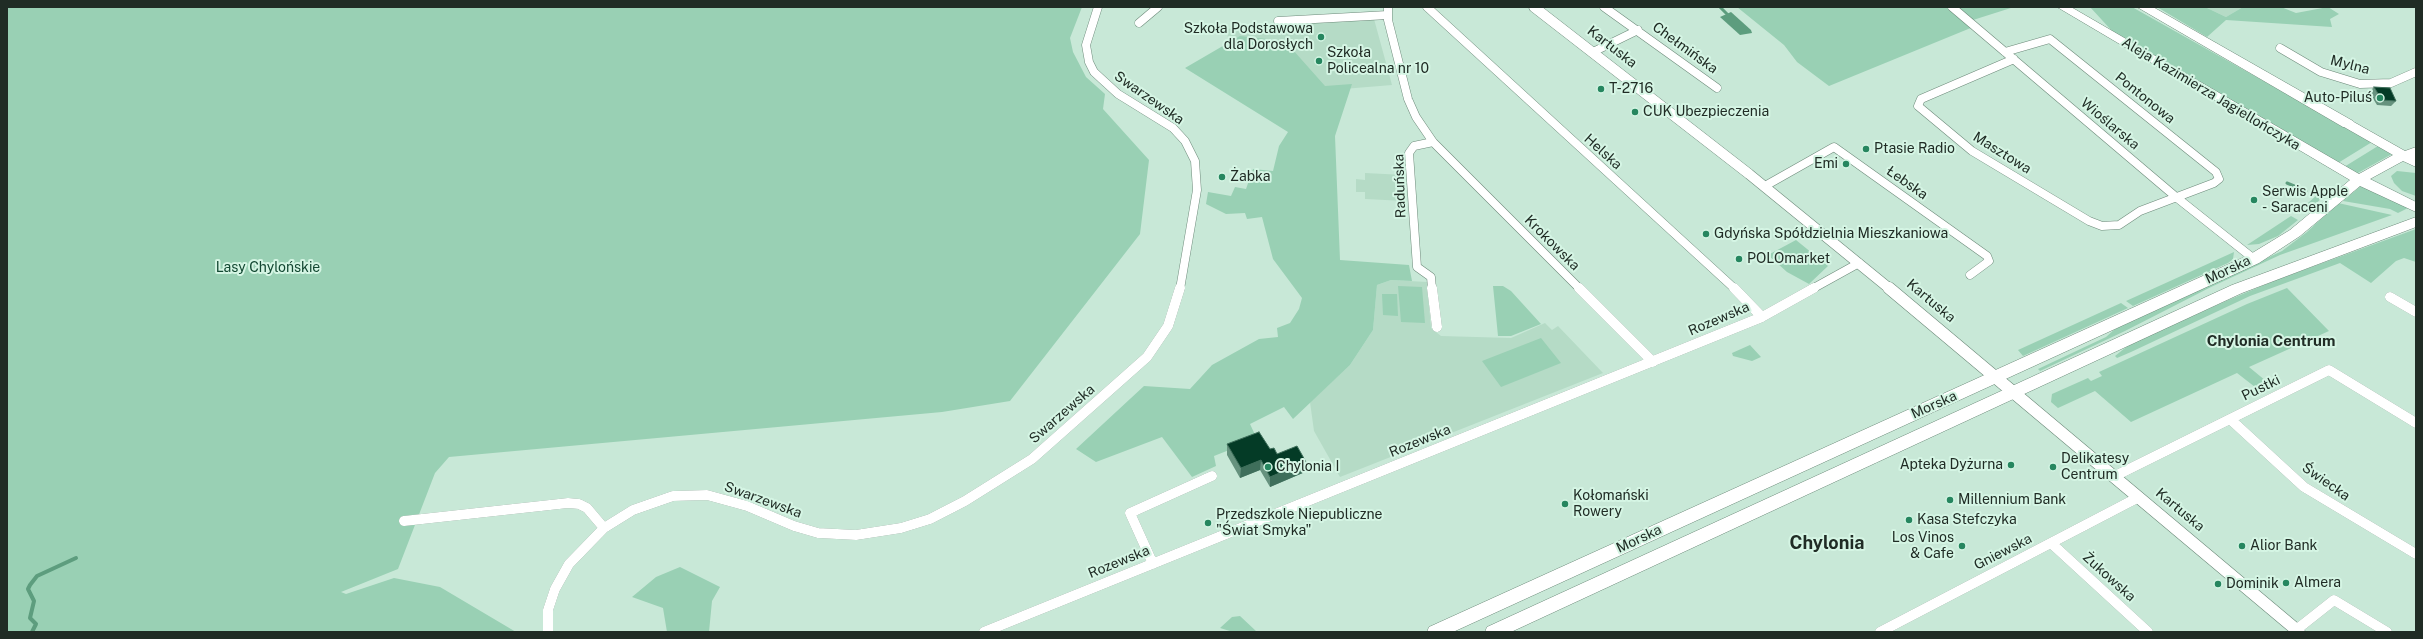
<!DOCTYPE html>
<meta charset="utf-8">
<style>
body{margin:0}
#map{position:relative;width:2423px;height:639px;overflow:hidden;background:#c8e8d7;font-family:"Public Sans",sans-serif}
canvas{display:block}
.frame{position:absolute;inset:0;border:8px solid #202c25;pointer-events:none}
</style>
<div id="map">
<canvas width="2423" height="639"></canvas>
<div class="frame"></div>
</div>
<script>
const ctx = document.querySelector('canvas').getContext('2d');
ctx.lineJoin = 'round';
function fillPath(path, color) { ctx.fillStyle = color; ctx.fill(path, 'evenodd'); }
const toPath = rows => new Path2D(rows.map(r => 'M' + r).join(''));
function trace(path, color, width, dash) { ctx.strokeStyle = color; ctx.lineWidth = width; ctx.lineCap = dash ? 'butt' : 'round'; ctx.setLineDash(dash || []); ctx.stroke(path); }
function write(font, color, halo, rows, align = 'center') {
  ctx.font = font + ' "Public Sans",sans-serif'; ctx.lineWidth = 4; ctx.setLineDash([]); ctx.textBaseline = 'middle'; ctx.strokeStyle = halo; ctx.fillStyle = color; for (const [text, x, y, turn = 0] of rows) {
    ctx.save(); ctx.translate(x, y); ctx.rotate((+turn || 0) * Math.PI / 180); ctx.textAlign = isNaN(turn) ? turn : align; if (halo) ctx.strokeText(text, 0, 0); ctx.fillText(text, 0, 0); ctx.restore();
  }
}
const built = toPath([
 [2205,7,2243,7,2226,17],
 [1374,19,1392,85,1234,98,1227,29],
 [1365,173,1404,175,1405,201,1365,199,1365,192,1356,192,1356,179,1365,180],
 [1391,280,1427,282,1431,328,1441,336,1511,338,1545,323,1552,330,1558,326,1603,373,1340,477,1314,431,1310,402,1350,365,1373,330,1377,285]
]);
const green = toPath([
 [7,7,1082,7,1070,38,1073,52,1086,77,1105,94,1103,109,1149,160,1140,234,1010,401,942,412,449,457,435,473,398,569,341,592,346,594,394,578,440,587,516,632,7,632],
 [1737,7,2014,7,1973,20,1978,25,1829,86,1797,62,1784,45],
 [2090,7,2132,7,2372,142,2338,163,2113,32],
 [2157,7,2205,7,2226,17,2243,7,2281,7,2296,13,2328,7,2339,14,2330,19,2332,27,2226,20,2207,37],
 [1240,36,1285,41,1325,86,1352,84,1335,136,1340,260,1409,265,1412,281,1391,280,1377,285,1373,330,1350,365,1293,419,1284,407,1250,424,1257,439,1214,456,1216,466,1192,477,1162,437,1096,462,1076,449,1144,386,1190,389,1212,365,1259,339,1278,337,1277,328,1290,323,1299,309,1302,298,1273,259,1262,217,1247,219,1245,213,1226,214,1206,204,1208,192,1231,196,1235,187,1246,189,1253,169,1273,171,1279,146,1288,132,1185,68],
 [2378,146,2392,154,2356,174,2344,167],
 [2397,171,2416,173,2416,196,2402,191,2394,183,2391,176],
 [2363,184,2388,198,2408,208,2398,213,2390,209,2343,201],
 [2317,195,2324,196,2306,213,2301,213,2300,210],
 [2338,203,2392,215,2280,255,2211,287,2125,331,2040,371,2038,369,2106,337,2115,329,2282,251,2307,232],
 [2291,216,2298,220,2278,236,2259,244,2247,245],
 [2416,229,2416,262,2404,258,2396,261,2371,283,2340,263,2250,296,2131,352,2117,358,2115,356,2130,344,2226,301,2276,280],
 [1796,240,1828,266,1809,284,1787,272,1768,255],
 [2234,252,2233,259,2228,263,2133,306,2126,301],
 [1398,286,1422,287,1425,323,1401,322],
 [1493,286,1503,286,1511,291,1541,324,1511,336,1498,336],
 [2287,288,2329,331,2249,367,2266,381,2255,387,2237,373,2131,422,2095,391,2058,408,2051,402,2052,394,2088,378,2091,381,2102,376,2099,372,2247,304],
 [1382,294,1397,294,1398,316,1383,315],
 [2121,303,2128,308,2023,356,2018,350],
 [1541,338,1561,363,1501,387,1482,361],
 [1750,345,1761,357,1752,361,1733,356,1732,353],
 [680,567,720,587,712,601,709,632,667,632,663,608,632,597,656,577],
 [1240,616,1256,631,1233,632,1220,628,1232,617]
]);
const water = toPath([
 [1731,12,1751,30,1752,33,1740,35,1720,17]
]);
const streamFar1 = toPath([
 [1720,7,1729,16],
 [2287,183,2306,191]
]);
const stream = toPath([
 [32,632,36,624,30,618,34,601,28,589,30,585,37,576,76,558]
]);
const minorFar1 = toPath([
 [1098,7,1086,45,1089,62,1094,72,1118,94,1173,128,1185,141,1195,161,1197,190,1180,289],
 [1388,7,1388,20,1408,99,1416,117,1433,142,1580,289],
 [1427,7,1735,289],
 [1604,7,1717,88],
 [1952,7,2176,197,2254,259],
 [1278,21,1388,15],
 [1139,23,1158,7],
 [2280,48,2321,72,2360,84,2391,83,2416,72],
 [1593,52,1638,30],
 [2005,52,2050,39,2216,172,2219,179,2214,183,2140,211,2119,225,2102,226,2089,221,1972,151,1918,106,1921,99,2014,59],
 [1765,186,1834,147,1987,256,1989,261,1970,275],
 [1432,289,1431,277,1417,267,1409,153,1414,146,1433,142],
 [1812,289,1859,263]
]);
const minor = toPath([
 [1432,288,1437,327],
 [1579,288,1653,362],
 [1734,288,1762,317],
 [2390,297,2416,312],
 [2230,419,2304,487,2416,554],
 [2115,476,2329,370,2416,423],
 [404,521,568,503,579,504,587,508,604,528],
 [2051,543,2148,632],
 [1153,564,1130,513,1212,476],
 [2296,630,2334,600,2387,632],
 [548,632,548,610,555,589,569,564,604,528,633,510,673,496,707,495,747,506,794,526,818,533,856,535,901,528,930,519,965,501,1032,459,1147,357,1168,326,1180,288],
 [984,632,1762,317,1814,288],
 [1880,632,2139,497]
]);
const tertiaryFar1 = toPath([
 [1534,7,1749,174,1890,289]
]);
const tertiary = toPath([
 [1889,288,2299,632]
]);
const primary = toPath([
 [2057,7,2071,7,2359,174,2393,155,2344,127,2342,124,2344,121,2352,121,2405,151,2416,147,2416,167,2403,161,2370,179,2416,202,2416,212,2360,186,2300,236,2259,263,1453,632,1427,632,1429,627,2249,255,2290,230,2350,180,2057,7],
 [2416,217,2416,227,2242,293,1511,632,1485,632,1487,627,2232,285,2416,217]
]);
const motorway = toPath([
 [2137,7,2153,7,2353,121,2355,124,2353,127,2343,127,2137,7]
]);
const wall = toPath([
 [2374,87,2396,101,2391,106,2377,105,2369,92],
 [1227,444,1270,449,1277,454,1306,462,1305,472,1270,487,1260,470,1240,478,1227,455]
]);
const shadedWall = toPath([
 [1261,460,1260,470,1240,478,1241,468],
 [1306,462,1305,472,1270,487,1270,477]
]);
const building = toPath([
 [2374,87,2390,88,2396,101,2382,100,2374,87],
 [1259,432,1270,449,1274,448,1277,454,1297,446,1306,462,1270,477,1261,460,1241,468,1227,444,1259,432]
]);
const markers = [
 [1321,37,4,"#26865f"],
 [1319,61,4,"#26865f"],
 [1601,89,4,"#26865f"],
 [2380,98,4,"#26865f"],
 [1635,112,4,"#26865f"],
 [1866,149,4,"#26865f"],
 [1846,164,4,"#26865f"],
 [1222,177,4,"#26865f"],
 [2254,200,4,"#26865f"],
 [1706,234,4,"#26865f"],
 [1739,259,4,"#26865f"],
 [2011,465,4,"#26865f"],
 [1268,467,4,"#26865f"],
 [2053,467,4,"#26865f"],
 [1950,500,4,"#26865f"],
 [1565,504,4,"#26865f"],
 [1909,520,4,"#26865f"],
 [1208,523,4,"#26865f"],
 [1962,546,4,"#26865f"],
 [2242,546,4,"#26865f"],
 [2286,583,4,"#26865f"],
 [2218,584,4,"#26865f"]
];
const poiNames = [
 ["Szkoła Podstawowa",1313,29,"right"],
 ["dla Dorosłych",1313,45,"right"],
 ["Szkoła",1327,53],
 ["Policealna nr 10",1327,69],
 ["T-2716",1609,89],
 ["Auto-Piluś",2372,98,"right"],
 ["CUK Ubezpieczenia",1643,112],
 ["Ptasie Radio",1874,149],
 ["Emi",1838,164,"right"],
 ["Żabka",1230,177],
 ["Serwis Apple",2262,192],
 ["- Saraceni",2262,208],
 ["Gdyńska Spółdzielnia Mieszkaniowa",1714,234],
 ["POLOmarket",1747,259],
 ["Delikatesy",2061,459],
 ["Centrum",2061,475],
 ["Apteka Dyżurna",2003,465,"right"],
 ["Chylonia I",1276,467],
 ["Kołomański",1573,496],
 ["Rowery",1573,512],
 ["Millennium Bank",1958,500],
 ["Przedszkole Niepubliczne",1216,515],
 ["\"Świat Smyka\"",1216,531],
 ["Kasa Stefczyka",1917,520],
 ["Los Vinos",1954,538,"right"],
 ["& Cafe",1954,554,"right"],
 ["Alior Bank",2250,546],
 ["Almera",2294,583],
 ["Dominik",2226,584]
];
const streetNames = [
 ["Kartuska",1612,47,38],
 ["Chełmińska",1685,48,36],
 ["Mylna",2350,65,14],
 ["Aleja Kazimierza Jagiellończyka",2211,94,31],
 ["Swarzewska",1149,98,35],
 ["Pontonowa",2145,98,39],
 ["Wioślarska",2110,124,40],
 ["Helska",1603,152,42],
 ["Masztowa",2002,153,32],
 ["Łebska",1907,183,35],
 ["Raduńska",1400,186,-92],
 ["Krokowska",1552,243,45],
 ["Morska",2228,270,-25],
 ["Kartuska",1931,301,40],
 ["Rozewska",1719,319,-23],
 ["Pustki",2261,388,-26],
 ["Morska",1934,405,-24],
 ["Swarzewska",1062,414,-41],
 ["Rozewska",1420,441,-22],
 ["Świecka",2326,482,35],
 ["Swarzewska",763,500,20],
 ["Kartuska",2180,510,40],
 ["Morska",1639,539,-25],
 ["Gniewska",2003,552,-27],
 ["Rozewska",1119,562,-22],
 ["Żukowska",2109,577,42]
];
const parkNames = [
 ["Lasy Chylońskie",268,268]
];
const neighbourhoodNames = [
 ["Chylonia Centrum",2271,341]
];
const districtNames = [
 ["Chylonia",1827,543]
];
fillPath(built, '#b5dbc6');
fillPath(green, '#99d0b4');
fillPath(water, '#5d9d7e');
trace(streamFar1, '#5d9d7e', 3);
trace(stream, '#5d9d7e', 4);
trace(minorFar1, '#6d8a7a', 9);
trace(minor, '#6d8a7a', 10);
trace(tertiaryFar1, '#6d8a7a', 11);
trace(tertiary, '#6d8a7a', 13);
trace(primary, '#6d8a7a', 1);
trace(motorway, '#6d8a7a', 1);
trace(minorFar1, '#fff', 8);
trace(minor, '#fff', 10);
trace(tertiaryFar1, '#fff', 10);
trace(tertiary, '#fff', 12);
fillPath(primary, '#fff');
fillPath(motorway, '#fff');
fillPath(wall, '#66927e');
fillPath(shadedWall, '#3f6f5b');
fillPath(building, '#043b26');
trace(building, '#3f6f5b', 1);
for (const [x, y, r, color] of markers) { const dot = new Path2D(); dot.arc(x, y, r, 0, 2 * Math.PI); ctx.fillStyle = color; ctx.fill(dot); trace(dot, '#d5f5e4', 1.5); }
write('14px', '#202c25', '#d5f5e4', poiNames, 'left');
write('14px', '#202c25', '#d5f5e4', streetNames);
write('14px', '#134832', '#d5f5e4', parkNames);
write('bold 15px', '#202c25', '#d5f5e4', neighbourhoodNames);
write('bold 18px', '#202c25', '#d5f5e4', districtNames);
</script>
